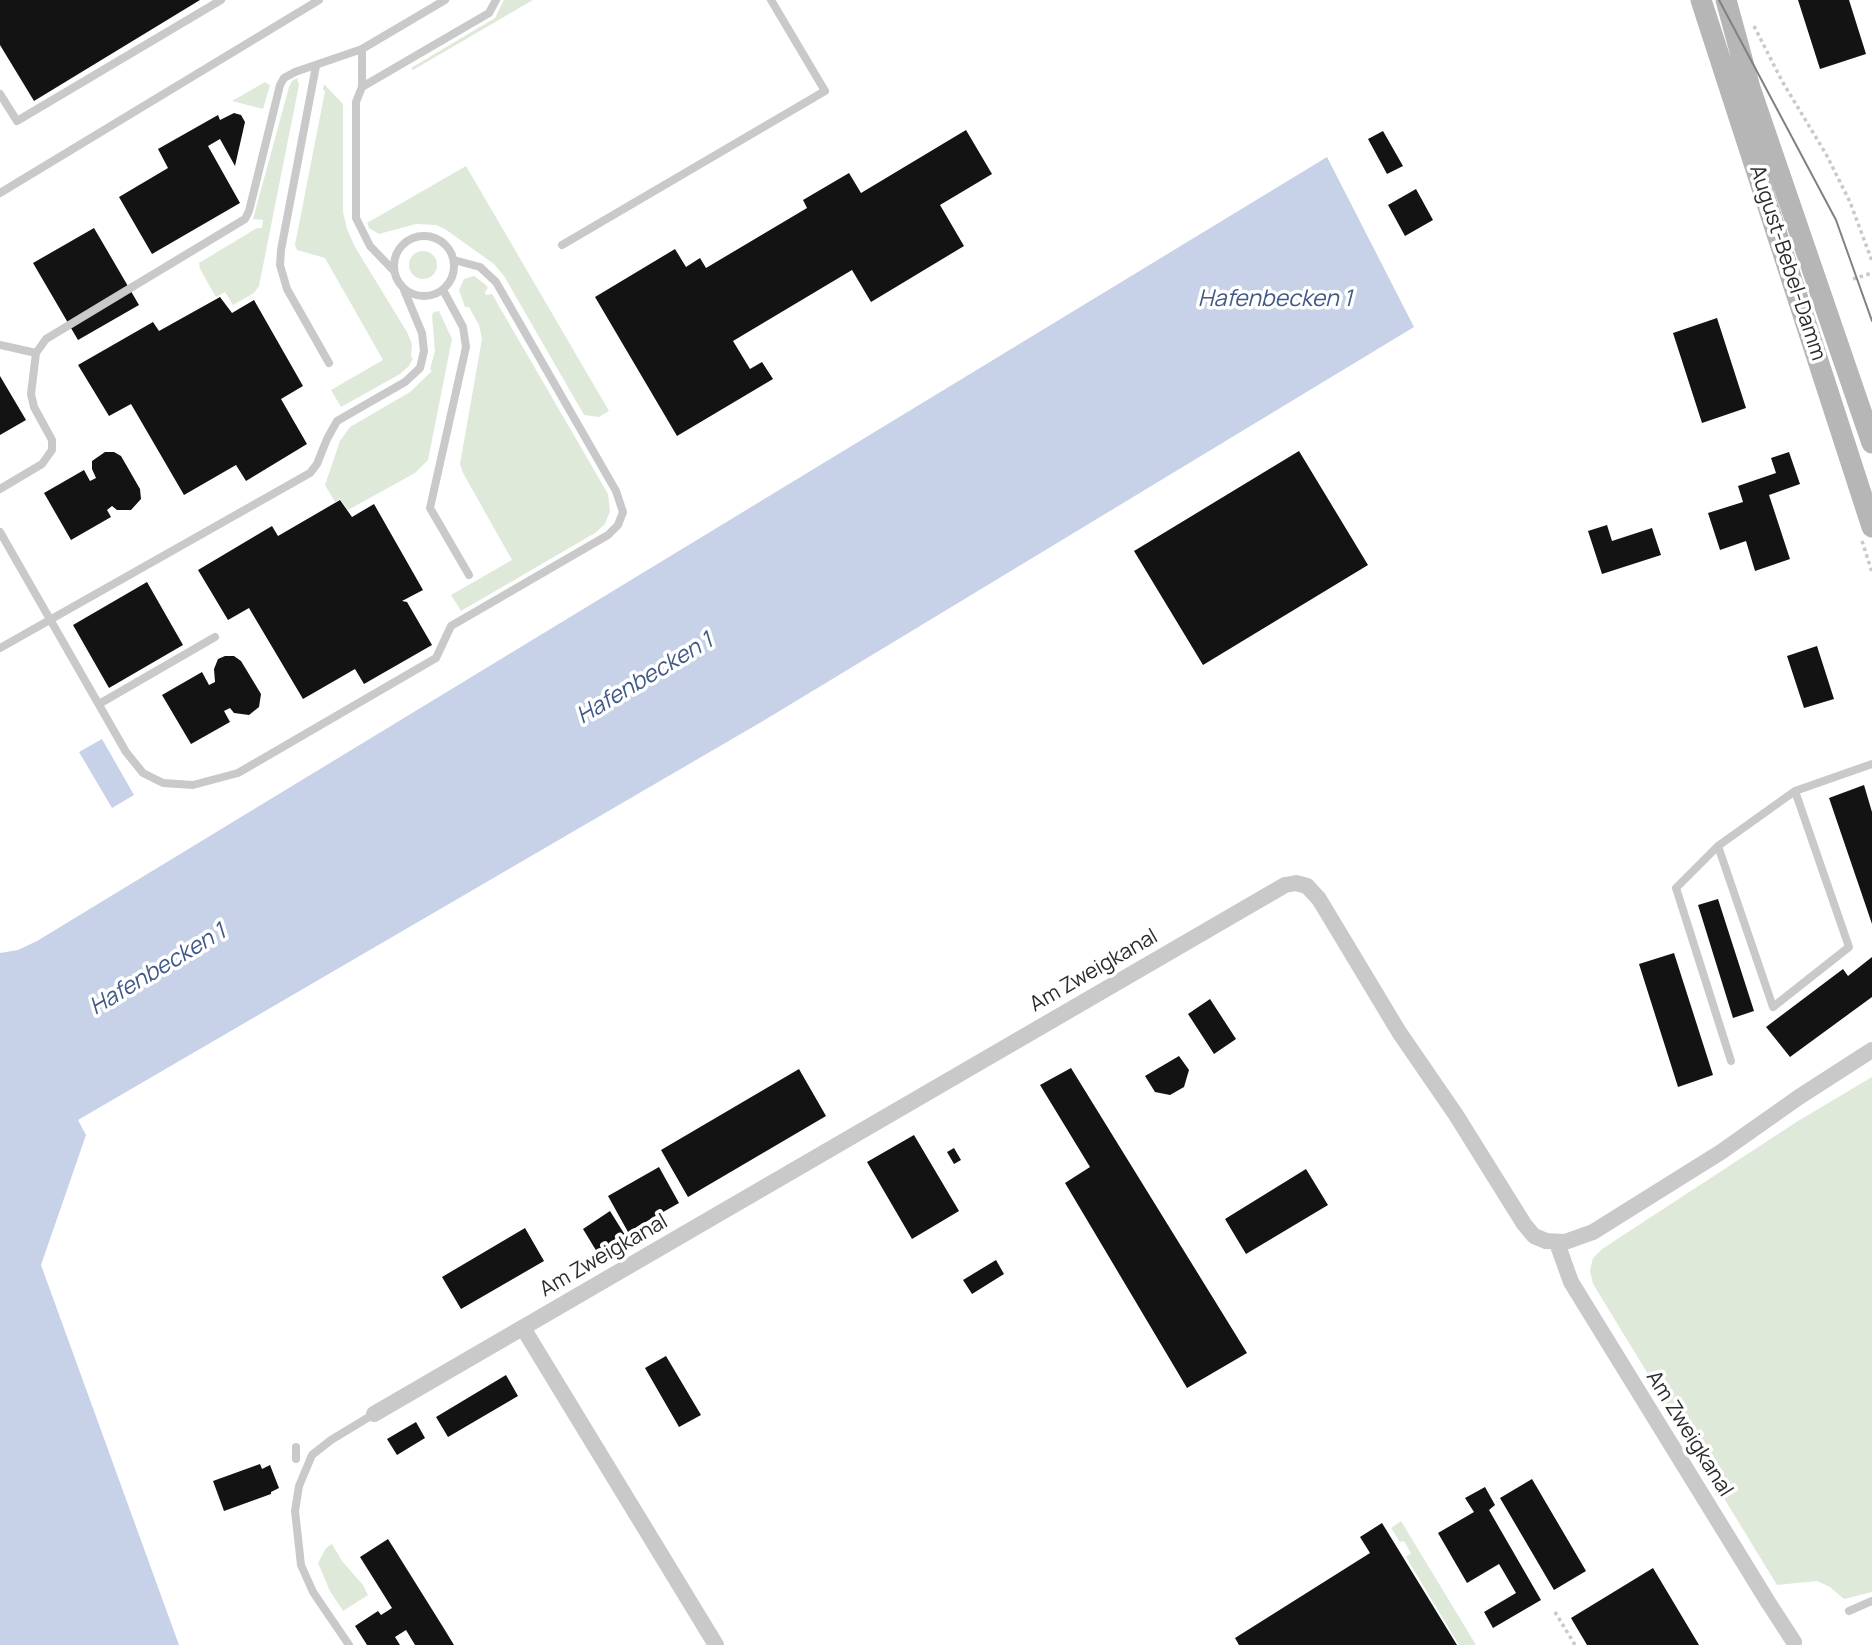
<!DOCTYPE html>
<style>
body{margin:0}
canvas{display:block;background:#fff}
</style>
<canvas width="1872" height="1645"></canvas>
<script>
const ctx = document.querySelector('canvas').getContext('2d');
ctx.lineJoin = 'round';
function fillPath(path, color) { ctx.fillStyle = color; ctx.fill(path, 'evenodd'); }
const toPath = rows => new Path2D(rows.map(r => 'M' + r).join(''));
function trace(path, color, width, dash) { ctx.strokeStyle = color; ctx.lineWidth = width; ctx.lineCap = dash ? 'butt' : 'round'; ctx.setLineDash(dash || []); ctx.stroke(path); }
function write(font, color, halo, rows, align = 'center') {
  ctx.font = font + ' Manrope,sans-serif'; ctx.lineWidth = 7; ctx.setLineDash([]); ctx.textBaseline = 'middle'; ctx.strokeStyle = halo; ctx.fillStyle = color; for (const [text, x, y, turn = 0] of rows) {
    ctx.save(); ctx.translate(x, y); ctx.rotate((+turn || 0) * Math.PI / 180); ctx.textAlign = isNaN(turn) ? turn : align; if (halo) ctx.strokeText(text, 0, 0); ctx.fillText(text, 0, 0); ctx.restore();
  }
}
const green = toPath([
 [504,0,533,0,413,70,411,68,495,18],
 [297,78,299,85,259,286,254,293,233,305,225,292,216,297,200,269,199,263,257,228,262,228,263,220,253,219,289,87,292,81],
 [265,82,270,85,263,109,232,101],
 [324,84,343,104,343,212,347,229,355,247,407,332,412,344,411,357,413,358,409,366,400,374,341,407,331,390,383,360,325,258,297,250,295,245,325,91,323,90],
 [466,166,609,411,599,417,584,415,504,276,494,264,445,229,436,225,416,224,379,234,369,228,367,223],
 '409 265a14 14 0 1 1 28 0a14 14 0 1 1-28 0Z',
 [474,276,486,285,488,288,485,292,486,295,492,294,608,494,610,511,605,524,595,533,461,611,451,595,512,560,463,473,460,464,482,339,479,325,469,307,465,307,459,290,464,279],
 [439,311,452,339,428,460,415,473,348,510,340,499,335,502,325,485,340,441,350,427,410,392,432,371,430,369,435,351,432,315,434,312],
 [1872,1077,1872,1592,1844,1599,1830,1587,1817,1581,1777,1585,1593,1284,1590,1271,1593,1258,1602,1249,1798,1121],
 [1401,1521,1476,1645,1459,1645,1406,1557,1411,1553,1404,1541,1400,1542,1391,1528],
 [332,1544,342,1561,363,1585,368,1595,343,1611,330,1591,318,1563,326,1548]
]);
const water = toPath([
 [1327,157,1414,327,763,721,78,1120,86,1135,41,1265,179,1645,0,1645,0,953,18,950,37,941],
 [102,739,134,795,112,808,79,752]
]);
const building = toPath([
 [0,0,200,0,34,101,0,45],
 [1798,0,1849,0,1866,54,1820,69],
 [234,113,241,115,245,122,235,166,220,139,208,146,240,203,152,254,119,197,168,168,158,149,218,115,220,120],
 [966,130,992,174,940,205,964,246,871,302,852,270,733,341,750,369,762,362,773,379,677,436,595,297,675,249,686,267,700,258,706,268,807,208,803,200,849,173,861,193],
 [1383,131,1403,166,1387,174,1368,139],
 [1416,189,1433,220,1405,236,1388,205],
 [94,228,139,305,78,340,33,263],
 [220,297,232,313,254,300,303,386,281,399,307,444,246,481,236,465,184,495,131,404,109,416,78,365,153,322,159,331],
 [1717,318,1746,408,1702,423,1673,333],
 [0,376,26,420,0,435],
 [1299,451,1368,565,1203,665,1134,551],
 [105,452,114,452,121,456,140,489,141,499,131,510,117,510,112,506,107,510,111,517,71,540,44,493,84,470,90,481,96,478,92,469,92,461],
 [1789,452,1800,484,1769,495,1790,559,1755,571,1746,541,1720,550,1708,513,1743,502,1738,486,1776,473,1771,458],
 [340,500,352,517,374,504,423,590,402,601,407,602,432,645,364,684,355,669,303,699,249,608,228,620,198,570,272,526,278,536],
 [1607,525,1612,541,1652,528,1661,555,1602,574,1588,531],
 [147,582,183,645,109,688,73,625],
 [1817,646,1834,699,1804,708,1787,656],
 [225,656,234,656,241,661,261,694,259,707,249,715,234,713,230,708,224,711,230,722,191,744,162,695,202,672,209,685,215,682,214,669,218,659],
 [1864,785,1872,812,1872,924,1829,798],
 [1718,899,1754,1011,1733,1018,1698,905],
 [1674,953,1713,1075,1678,1087,1639,964],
 [1872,957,1872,997,1790,1057,1766,1027,1843,969,1848,976],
 [1210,999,1236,1039,1214,1054,1188,1014],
 [1179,1056,1189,1070,1184,1087,1170,1095,1155,1092,1145,1076],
 [1071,1068,1247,1353,1187,1388,1065,1183,1090,1167,1040,1085],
 [799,1069,826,1116,688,1197,661,1150],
 [914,1135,959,1211,912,1239,867,1162],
 [954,1148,961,1160,954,1164,947,1152],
 [659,1167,679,1203,628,1232,608,1196],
 [1306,1169,1328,1205,1246,1254,1225,1219],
 [610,1211,625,1235,597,1252,583,1229],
 [525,1228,544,1261,461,1309,442,1277],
 [996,1260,1004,1274,972,1294,963,1280],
 [666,1356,701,1415,679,1427,645,1368],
 [506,1375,518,1396,448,1437,436,1417],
 [416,1422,425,1438,397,1455,387,1439],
 [260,1464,262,1469,270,1465,279,1488,271,1492,271,1494,224,1511,213,1481],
 [1532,1479,1586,1571,1554,1590,1500,1498],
 [1485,1487,1495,1505,1489,1510,1541,1600,1493,1628,1484,1612,1516,1593,1499,1564,1467,1583,1438,1533,1474,1512,1465,1498],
 [1382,1523,1457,1645,1239,1645,1235,1638,1370,1553,1360,1537],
 [388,1539,443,1627,454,1645,415,1645,406,1630,395,1637,400,1645,367,1645,355,1626,378,1611,381,1615,392,1608,360,1557],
 [1653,1568,1699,1645,1587,1645,1571,1618]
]);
const path = toPath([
 [1754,26,1782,81,1826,154,1850,202,1872,261],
 [1853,279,1872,273],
 [1862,541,1872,572],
 [1555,1612,1575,1645]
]);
const service = toPath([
 [362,49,362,87,356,102,356,218,370,246,394,271],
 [316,66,281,250,280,265,287,289,329,363],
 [362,87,489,13,496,0],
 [0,94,17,121,221,0],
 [0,193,319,0],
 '394 266a30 30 0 1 1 60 0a30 30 0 1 1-60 0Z',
 [562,245,825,91,771,0],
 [443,290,463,327,466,347,430,508,469,575],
 [0,345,36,353],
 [0,489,42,464,52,450,52,440,34,407,31,394,36,353,46,339,245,219,249,211,280,85,284,78,295,72,362,49,445,0],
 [0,532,126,752,143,773,163,783,193,785,238,773,436,658,451,626,608,535,618,525,623,512,616,491,496,282,480,267,454,260],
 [0,648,310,473,317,464,327,439,337,421,405,382,420,368,424,351,422,333,404,290],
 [99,704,215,637],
 [1795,791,1849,947,1773,1007,1718,846,1795,791,1872,764],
 [1718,846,1676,888,1731,1061],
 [296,1459,296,1447],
 [1849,1611,1872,1601],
 [349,1645,313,1592,301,1565,295,1511,299,1486,312,1455,331,1440,374,1414]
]);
const minor = toPath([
 [1557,1243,1571,1282,1768,1602,1794,1642],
 [523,1328,716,1645],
 [374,1414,1285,885,1296,883,1307,886,1319,899,1399,1032,1456,1115,1524,1224,1534,1236,1546,1241,1565,1242,1593,1232,1721,1152,1799,1097,1872,1050]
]);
const secondary = toPath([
 [1701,0,1872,527],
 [1726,0,1750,88,1872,443]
]);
const tram = toPath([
 [1719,0,1836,220,1872,321]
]);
const streetNames = [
 ["August-Bebel-Damm",1787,263,72],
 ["Am Zweigkanal",1094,971,-30],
 ["Am Zweigkanal",604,1256,-30],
 ["Am Zweigkanal",1689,1434,58]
];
const waterNames = [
 ["Hafenbecken 1",1275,300],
 ["Hafenbecken 1",645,679,-31],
 ["Hafenbecken 1",158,970,-31]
];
fillPath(green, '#dee9da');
fillPath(water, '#c7d2e8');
fillPath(building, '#131313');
trace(path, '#c9c9c9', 3.5, [3.5, 3.5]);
trace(service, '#c9c9c9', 8);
trace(minor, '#c9c9c9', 16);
trace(secondary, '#b6b6b6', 21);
trace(tram, '#818181', 2);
write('21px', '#2c2c2c', '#fff', streetNames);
write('italic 23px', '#415987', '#fff', waterNames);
</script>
